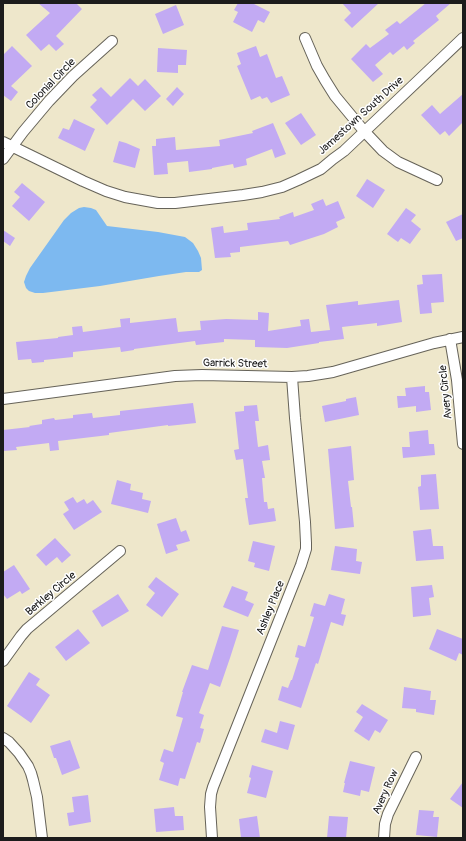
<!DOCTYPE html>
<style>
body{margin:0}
#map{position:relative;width:466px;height:841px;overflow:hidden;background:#eee7cb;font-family:Pangolin,sans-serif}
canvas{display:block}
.frame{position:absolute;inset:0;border:4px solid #1c1c1c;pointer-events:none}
</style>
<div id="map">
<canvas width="466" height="841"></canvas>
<div class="frame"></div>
</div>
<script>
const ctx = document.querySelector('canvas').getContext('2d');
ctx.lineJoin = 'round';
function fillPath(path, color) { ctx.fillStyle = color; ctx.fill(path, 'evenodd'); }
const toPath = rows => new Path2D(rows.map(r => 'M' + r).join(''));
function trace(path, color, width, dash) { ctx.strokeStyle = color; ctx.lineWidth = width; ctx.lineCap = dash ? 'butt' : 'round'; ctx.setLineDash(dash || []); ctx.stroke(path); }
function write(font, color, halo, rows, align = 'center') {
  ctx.font = font + ' Pangolin,sans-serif'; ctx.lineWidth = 3; ctx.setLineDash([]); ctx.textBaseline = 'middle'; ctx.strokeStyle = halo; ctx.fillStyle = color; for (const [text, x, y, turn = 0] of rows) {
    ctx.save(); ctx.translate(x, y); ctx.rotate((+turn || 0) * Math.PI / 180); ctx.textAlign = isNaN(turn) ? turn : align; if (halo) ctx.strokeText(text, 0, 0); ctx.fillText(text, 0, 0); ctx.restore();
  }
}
const water = toPath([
 [84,207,91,208,96,210,107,226,158,232,185,237,193,243,198,251,201,258,202,270,199,272,186,272,159,276,100,286,43,293,35,293,29,291,26,288,24,282,26,276,30,268,64,220,71,213,79,208]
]);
const building = toPath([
 [38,3,76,3,82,9,56,36,64,44,56,51,49,44,41,51,26,35,50,13],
 [238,3,252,3,270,12,264,23,258,20,252,32,233,22,238,12,234,10],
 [342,3,379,3,352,28,344,20,351,13],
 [426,3,451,3,436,16,439,20,413,41,415,43,407,50,404,46,393,55,390,52,375,65,383,74,373,82,351,59,366,44,370,48,389,34,385,30,397,21,400,24],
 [176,5,184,25,163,34,155,14],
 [12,46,32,66,11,86,18,92,11,101,3,95,3,55],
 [256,46,260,57,267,54,276,78,282,76,290,95,271,103,267,97,262,99,260,96,251,100,237,66,241,64,237,53],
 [158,48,187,50,186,65,178,65,178,73,157,72],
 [130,78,138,86,145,79,161,96,145,111,133,99,107,125,90,107,97,100,92,95,101,87,111,97],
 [177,87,184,94,173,106,166,99],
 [463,94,463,122,449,136,445,131,440,135,421,115,432,105,440,114],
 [301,113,316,135,301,145,285,123],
 [74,119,95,129,85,151,58,138,63,128,69,130],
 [273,123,286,154,275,158,272,149,246,159,247,165,234,168,233,164,212,168,212,169,189,172,188,161,167,163,168,174,154,175,152,146,156,146,156,139,175,137,176,150,220,146,219,140,253,133,252,131],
 [119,141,126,143,140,149,135,168,113,162],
 [367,179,385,190,373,208,356,196],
 [22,183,45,202,29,221,12,206,20,197,14,192],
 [323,199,326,206,338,201,345,218,336,222,338,227,324,234,290,245,288,241,240,247,240,252,230,253,231,257,215,258,211,228,223,226,224,233,248,230,247,223,280,219,279,217,293,212,294,217,314,210,311,204],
 [406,208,416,215,411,221,421,229,410,244,401,238,398,242,387,234],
 [463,214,463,238,456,241,446,222],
 [3,230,15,238,10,246,3,241],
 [442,274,444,302,431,303,432,313,420,314,417,285,423,284,422,275],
 [399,300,402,322,377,326,377,323,342,327,344,339,319,342,319,343,287,348,255,347,255,340,224,339,224,342,196,345,195,341,134,349,134,350,121,352,120,347,73,352,73,357,44,360,44,362,32,363,31,359,18,360,16,342,58,338,58,337,73,335,72,327,82,326,83,332,121,327,120,319,130,318,130,323,176,318,178,332,201,330,200,321,226,319,258,320,258,312,269,313,268,331,301,326,300,320,309,319,311,332,330,330,326,305,358,301,358,305],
 [425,386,425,392,429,392,431,410,416,412,416,406,398,408,397,396,406,396,405,388],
 [356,397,359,415,325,422,322,406,346,401,346,399],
 [193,403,196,423,168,426,168,425,109,433,109,435,58,441,59,450,50,451,49,443,16,447,17,450,3,451,3,430,30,427,29,426,42,424,42,420,54,418,55,420,73,418,73,415,92,413,93,418,120,415,120,411],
 [257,405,259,421,255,421,258,447,268,445,270,460,262,461,265,478,262,478,264,502,267,502,268,509,274,508,276,521,249,525,245,498,248,498,243,459,236,460,234,450,239,449,235,412,244,411,244,406],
 [428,430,429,444,434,444,435,455,403,458,402,447,410,447,409,432],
 [351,446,354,480,348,481,351,507,352,507,354,527,335,529,328,449],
 [436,474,439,509,420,510,418,487,421,486,421,475],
 [117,480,131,484,130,490,143,493,142,499,151,501,148,513,111,504],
 [73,497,77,503,84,499,87,504,93,500,102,512,74,530,63,514,69,510,64,502],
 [176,518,181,532,186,530,190,541,176,545,178,550,166,554,157,524],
 [431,529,433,546,443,546,444,559,416,561,413,531],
 [55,538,71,555,62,563,57,557,46,566,36,555],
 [253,541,275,546,269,571,254,567,255,563,248,561],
 [335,546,357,549,356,561,362,562,360,574,331,570],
 [14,565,30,589,22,594,20,591,7,599,3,594,3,572],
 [156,577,179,594,162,617,146,605,155,593,148,587],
 [432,585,434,597,429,598,431,615,413,617,411,587],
 [232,586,248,592,245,600,254,604,248,617,223,607],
 [118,594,129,611,102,627,92,611],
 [329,594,345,599,341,614,346,615,343,626,331,622,318,664,316,663,301,708,278,700,282,686,288,688,291,680,292,680,299,658,295,657,298,645,305,647,314,617,310,616,314,603,325,606],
 [222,626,239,630,230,658,220,687,210,683,199,713,204,715,200,728,204,729,200,743,197,742,185,779,180,778,178,786,159,780,164,763,160,761,164,749,173,752,183,718,176,716,183,692,182,692,192,665,208,670],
 [78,629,90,643,66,661,55,647],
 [437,629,463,639,463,655,459,653,456,661,429,649],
 [29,672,40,679,36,685,50,695,31,723,7,706],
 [404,687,431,691,430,700,436,700,434,715,416,712,416,709,402,708],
 [362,704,388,720,380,733,375,730,369,741,354,731,363,717,356,712],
 [280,721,295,725,288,750,261,742,265,729,277,733],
 [70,740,80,768,62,775,56,758,54,758,50,746],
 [350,761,375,767,369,792,361,790,360,796,343,792,345,783,344,783],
 [252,765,273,771,266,798,247,793,251,778,249,777],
 [463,782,463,808,450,799],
 [88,795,91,822,69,826,67,813,74,812,72,797],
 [174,807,175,816,183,816,184,830,156,832,154,809],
 [419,810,434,811,433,817,439,817,437,837,416,835],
 [257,816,260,838,241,838,239,819],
 [329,816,348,817,346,838,327,838]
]);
const street = toPath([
 [305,38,317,66,325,80,335,96,364,131,383,151,398,162,437,180],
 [3,142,83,181,106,191,125,197,158,203,175,203,243,195,262,192,282,187,298,180,321,169,333,159,344,151,463,38],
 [3,159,23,132,49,101,73,76,112,41],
 [450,339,457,380,463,444],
 [3,399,175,376,202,375,292,377,308,376,333,372,434,343,463,337],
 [3,661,21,636,27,629,120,551],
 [3,738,9,742,19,753,28,766,31,773,33,780,37,797,42,838],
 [212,838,210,807,211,794,213,787,301,565,306,549,306,543,305,522,295,418,292,377],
 [384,838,385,824,388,814,416,757]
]);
const streetNames = [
 ["Colonial Circle",51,84,-46],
 ["Jamestown South Drive",361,116,-42],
 ["Garrick Street",235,364,1],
 ["Avery Circle",446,392,-96],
 ["Berkley Circle",51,594,-40],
 ["Ashley Place",271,608,-68],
 ["Avery Row",386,792,-66]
];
fillPath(water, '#7db9f0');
fillPath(building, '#c2aaf3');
trace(street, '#666359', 12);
trace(street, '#fff', 10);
write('11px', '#1c1c1c', '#fff', streetNames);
</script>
